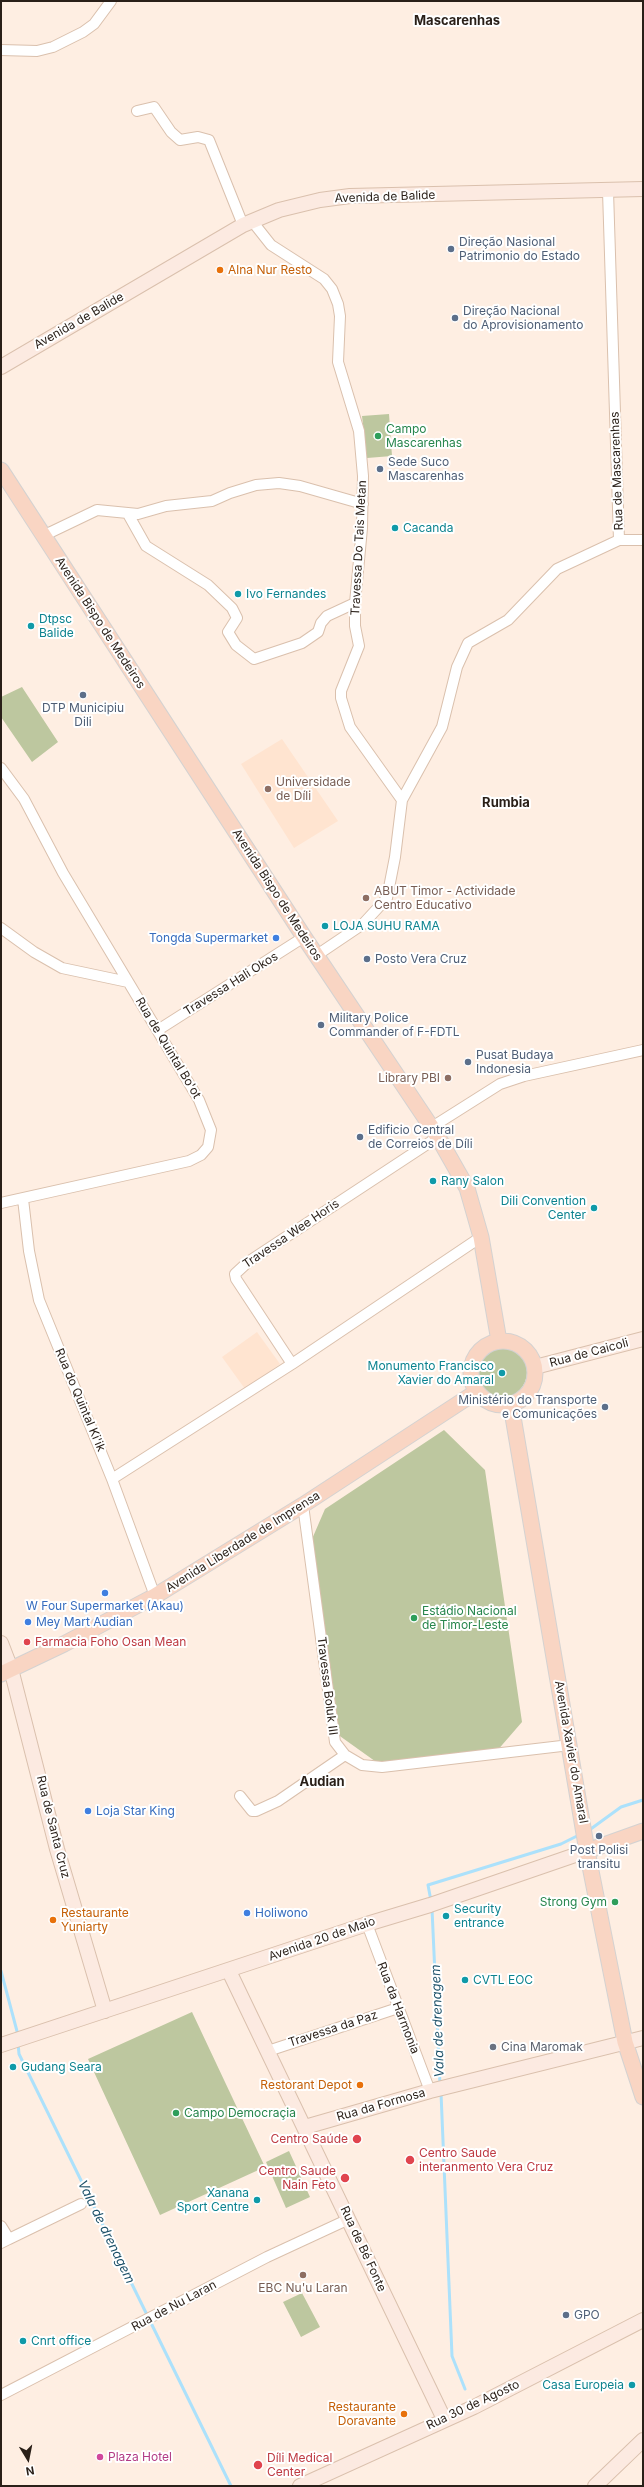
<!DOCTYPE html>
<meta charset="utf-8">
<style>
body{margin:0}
#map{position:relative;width:644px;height:2487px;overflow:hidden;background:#feeee2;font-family:Inter,sans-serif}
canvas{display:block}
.frame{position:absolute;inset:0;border:2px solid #291f18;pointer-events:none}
.north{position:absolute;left:8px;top:2439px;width:40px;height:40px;-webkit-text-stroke:3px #fff;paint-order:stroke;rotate:170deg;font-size:11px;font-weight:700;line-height:16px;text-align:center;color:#291f18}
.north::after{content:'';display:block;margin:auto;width:14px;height:18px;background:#291f18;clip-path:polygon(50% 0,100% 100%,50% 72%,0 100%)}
</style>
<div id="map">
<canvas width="644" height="2487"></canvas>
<div class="frame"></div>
<div class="north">N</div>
</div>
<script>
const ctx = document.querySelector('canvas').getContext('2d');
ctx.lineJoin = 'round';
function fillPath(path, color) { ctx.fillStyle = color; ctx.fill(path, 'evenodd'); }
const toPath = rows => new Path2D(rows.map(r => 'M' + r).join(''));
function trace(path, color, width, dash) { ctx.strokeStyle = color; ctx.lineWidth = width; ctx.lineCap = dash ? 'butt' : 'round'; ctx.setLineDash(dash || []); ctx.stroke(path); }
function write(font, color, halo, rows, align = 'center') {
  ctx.font = font + ' Inter,sans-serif'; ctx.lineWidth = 4; ctx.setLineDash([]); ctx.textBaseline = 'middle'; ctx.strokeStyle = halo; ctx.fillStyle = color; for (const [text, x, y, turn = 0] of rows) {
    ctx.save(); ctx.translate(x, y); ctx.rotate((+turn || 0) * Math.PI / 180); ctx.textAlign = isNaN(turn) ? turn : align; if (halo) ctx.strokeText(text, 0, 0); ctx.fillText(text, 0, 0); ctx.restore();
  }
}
const built = toPath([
 [282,739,338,821,294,848,241,764],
 [257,1332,280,1364,245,1389,222,1357]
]);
const green = toPath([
 [389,414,392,456,367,458,362,416],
 [22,687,58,742,32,762,1,717,1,697],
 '475 1372a26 26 0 1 1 52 0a26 26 0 1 1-52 0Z',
 [444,1430,485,1470,522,1722,496,1752,379,1764,337,1734,312,1539,325,1509],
 [192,2012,265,2167,160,2215,88,2059],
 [289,2151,310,2197,286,2208,266,2162],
 [302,2293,320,2327,301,2337,283,2302]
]);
const stream = toPath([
 [588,1831,621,1807,643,1800],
 [431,1901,428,1885,561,1844,579,1835],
 [432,1909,440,2085],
 [1,1971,18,2035],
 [18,2043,19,2054,231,2486],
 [441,2093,452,2356,465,2389]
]);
const street = toPath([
 [1,50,37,51,53,47,83,32,94,24,111,1],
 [137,111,154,107,171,132,180,140,198,137,209,140,243,225],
 [252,221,271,245,324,279,332,289,338,304,340,316,338,362,359,431,363,476,362,528,355,603,355,626,359,646,341,691,341,698,350,727,402,800],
 [128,514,146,546,208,585,232,608,237,618,228,632,236,645,254,659,302,643,318,632,321,623,327,616,355,603],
 [49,533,97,510,138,514,166,506,212,501,230,493,256,485,279,483,300,486,363,504],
 [619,540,643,540],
 [1,768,24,799,63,873,199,1100,211,1130,208,1147,201,1155,189,1161,1,1203],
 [1,928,34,952,62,968,128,982],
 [317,955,363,924,387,898,395,857,402,800,442,727,457,667,468,643,508,620,557,569,619,540,608,191],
 [158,1030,304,937],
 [432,1127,500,1084,524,1076,643,1050],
 [23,1199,29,1251,39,1300,112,1479,155,1596],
 [292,1364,236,1279,235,1274,248,1262,438,1137],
 [112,1479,292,1364,481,1237],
 [303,1505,335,1742,345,1755,362,1765,382,1767,570,1745],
 [240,1796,252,1811,256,1811,278,1801,345,1755],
 [367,1924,430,2091],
 [268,2051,398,2008],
 [1,2226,9,2239,1,2243],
 [9,2239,81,2204],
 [1,2395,267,2257,349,2219]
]);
const secondary = toPath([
 [1,367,243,225,279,210,320,200,350,196,643,189],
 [535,1367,643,1339],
 [1,1643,11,1669,57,1849,105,2011],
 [229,1971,444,2419],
 [1,2045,367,1924,430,1905,587,1851],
 [305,2127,430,2091,643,2038],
 [300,2486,474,2407,643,2320],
 [595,2486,643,2440]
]);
const primary = toPath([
 [1,470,304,937,438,1137,467,1188,481,1237,499,1341],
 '471 1373a32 32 0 1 1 64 0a32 32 0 1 1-64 0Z',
 [511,1405,587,1851,625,2042,643,2097],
 [1,1674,64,1644,155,1596,303,1505,476,1392],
 [587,1851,643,1831]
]);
const markers = [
 [451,249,4,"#5c6f8a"],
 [220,270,4,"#e8710a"],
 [455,318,4,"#5c6f8a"],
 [378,436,4,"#2e9e5b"],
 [380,469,4,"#5c6f8a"],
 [395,528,4,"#0f9aa8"],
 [238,594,4,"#0f9aa8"],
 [31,626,4,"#0f9aa8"],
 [83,695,4,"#5c6f8a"],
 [268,789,4,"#8d6e63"],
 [366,898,4,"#8d6e63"],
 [325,926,4,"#0f9aa8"],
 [276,938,4,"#3f7fe0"],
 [367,959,4,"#5c6f8a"],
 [321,1025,4,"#5c6f8a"],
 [468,1062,4,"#5c6f8a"],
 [448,1078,4,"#8d6e63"],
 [360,1137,4,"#5c6f8a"],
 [433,1181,4,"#0f9aa8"],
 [594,1208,4,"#0f9aa8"],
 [502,1373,4,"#0f9aa8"],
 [605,1407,4,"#5c6f8a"],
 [105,1593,4,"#3f7fe0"],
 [414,1618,4,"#2e9e5b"],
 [28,1622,4,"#3f7fe0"],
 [27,1642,4,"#e0444e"],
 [88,1811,4,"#3f7fe0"],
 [599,1836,4,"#5c6f8a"],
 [615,1902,4,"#2e9e5b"],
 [247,1913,4,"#3f7fe0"],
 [446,1916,4,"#0f9aa8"],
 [53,1920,4,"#e8710a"],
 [465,1980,4,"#0f9aa8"],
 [493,2047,4,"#6b7280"],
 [13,2067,4,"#0f9aa8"],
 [360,2085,4,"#e8710a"],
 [176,2113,4,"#2e9e5b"],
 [357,2139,5,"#e0444e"],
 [410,2160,5,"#e0444e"],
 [345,2178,5,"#e0444e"],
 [257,2200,4,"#0f9aa8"],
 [303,2275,4,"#8d6e63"],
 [566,2315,4,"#5c6f8a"],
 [23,2341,4,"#0f9aa8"],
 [632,2385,4,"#0f9aa8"],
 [404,2414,4,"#e8710a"],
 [100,2457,4,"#d1479c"],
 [258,2465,5,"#e0444e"]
];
const streetNames = [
 ["Avenida de Balide",385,197,-2],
 ["Avenida de Balide",79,321,-30],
 ["Rua de Mascarenhas",617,471,-92],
 ["Travessa Do Tais Metan",359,548,-87],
 ["Avenida Bispo de Medeiros",100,623,57],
 ["Avenida Bispo de Medeiros",277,895,57],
 ["Travessa Hali Okos",231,984,-32],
 ["Rua de Quintal Bo'ot",168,1048,59],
 ["Travessa Wee Horis",291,1234,-34],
 ["Rua de Caicoli",589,1353,-15],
 ["Rua do Quintal Ki'ik",80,1400,67],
 ["Avenida Liberdade de Imprensa",243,1542,-32],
 ["Travessa Boluk III",327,1686,83],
 ["Avenida Xavier do Amaral",571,1752,80],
 ["Rua de Santa Cruz",53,1827,76],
 ["Avenida 20 de Maio",322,1939,-19],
 ["Rua da Harmonia",398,2008,69],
 ["Travessa da Paz",333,2029,-18],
 ["Rua da Formosa",381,2105,-16],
 ["Rua de Bé Fonte",363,2249,65],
 ["Rua de Nu Laran",174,2306,-28],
 ["Rua 30 de Agosto",473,2405,-25]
];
const serviceNames = [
 ["Direção Nasional",459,242],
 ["Patrimonio do Estado",459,256],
 ["Direção Nacional",463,311],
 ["do Aprovisionamento",463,325],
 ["Sede Suco",388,462],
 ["Mascarenhas",388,476],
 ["DTP Municipiu",83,708,"center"],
 ["Dili",83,722,"center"],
 ["Posto Vera Cruz",375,959],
 ["Military Police",329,1018],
 ["Commander of F-FDTL",329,1032],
 ["Pusat Budaya",476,1055],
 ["Indonesia",476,1069],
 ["Edificio Central",368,1130],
 ["de Correios de Díli",368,1144],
 ["Ministério do Transporte",597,1400,"right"],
 ["e Comunicações",597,1414,"right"],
 ["Post Polisi",599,1850,"center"],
 ["transitu",599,1864,"center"],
 ["GPO",574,2315]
];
const foodNames = [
 ["Alna Nur Resto",228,270],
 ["Restaurante",61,1913],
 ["Yuniarty",61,1927],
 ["Restorant Depot",352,2085,"right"],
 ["Restaurante",396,2407,"right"],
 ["Doravante",396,2421,"right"]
];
const leisureNames = [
 ["Campo",386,429],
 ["Mascarenhas",386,443],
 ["Estádio Nacional",422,1611],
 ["de Timor-Leste",422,1625],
 ["Strong Gym",607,1902,"right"],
 ["Campo Democraçia",184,2113]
];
const cultureNames = [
 ["Cacanda",403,528],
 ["Ivo Fernandes",246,594],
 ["Dtpsc",39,619],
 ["Balide",39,633],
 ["LOJA SUHU RAMA",333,926],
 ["Rany Salon",441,1181],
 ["Dili Convention",586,1201,"right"],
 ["Center",586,1215,"right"],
 ["Monumento Francisco",494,1366,"right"],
 ["Xavier do Amaral",494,1380,"right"],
 ["Security",454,1909],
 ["entrance",454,1923],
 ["CVTL EOC",473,1980],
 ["Gudang Seara",21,2067],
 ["Xanana",249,2193,"right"],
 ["Sport Centre",249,2207,"right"],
 ["Cnrt office",31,2341],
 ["Casa Europeia",624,2385,"right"]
];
const educationNames = [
 ["Universidade",276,782],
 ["de Díli",276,796],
 ["ABUT Timor - Actividade",374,891],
 ["Centro Educativo",374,905],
 ["Library PBI",440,1078,"right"],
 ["EBC Nu'u Laran",303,2288,"center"]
];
const shopNames = [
 ["Tongda Supermarket",268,938,"right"],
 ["W Four Supermarket (Akau)",105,1606,"center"],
 ["Mey Mart Audian",36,1622],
 ["Loja Star King",96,1811],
 ["Holiwono",255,1913]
];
const healthNames = [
 ["Farmacia Foho Osan Mean",35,1642],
 ["Centro Saúde",348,2139,"right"],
 ["Centro Saude",419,2153],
 ["interanmento Vera Cruz",419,2167],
 ["Centro Saude",336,2171,"right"],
 ["Nain Feto",336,2185,"right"],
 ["Díli Medical",267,2458],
 ["Center",267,2472]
];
const worshipNames = [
 ["Cina Maromak",501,2047]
];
const hotelNames = [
 ["Plaza Hotel",108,2457]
];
const neighbourhoodNames = [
 ["Mascarenhas",457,21],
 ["Rumbia",506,803],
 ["Audian",322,1782]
];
const waterNames = [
 ["Vala de drenagem",438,2021,-92],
 ["Vala de drenagem",106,2232,64]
];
fillPath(built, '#ffe4d0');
fillPath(green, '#bdc79f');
trace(stream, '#ace1fb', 3);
trace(street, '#dac0ad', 12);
trace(secondary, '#dac0ad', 16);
trace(primary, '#d4d2d1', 17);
trace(street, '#fff', 10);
trace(secondary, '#fceae1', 14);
trace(primary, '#f9d5c3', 15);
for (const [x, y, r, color] of markers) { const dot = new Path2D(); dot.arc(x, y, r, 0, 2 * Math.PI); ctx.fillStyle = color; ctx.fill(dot); trace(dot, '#fff', 1.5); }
write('12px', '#291f18', '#fff', streetNames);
write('12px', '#4e5e75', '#fff', serviceNames, 'left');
write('12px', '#c56008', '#fff', foodNames, 'left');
write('12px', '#27864d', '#fff', leisureNames, 'left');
write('12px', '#0d838f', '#fff', cultureNames, 'left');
write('12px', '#785e54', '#fff', educationNames, 'left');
write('12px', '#366cbe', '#fff', shopNames, 'left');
write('12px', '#be3a42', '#fff', healthNames, 'left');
write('12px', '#5b616d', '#fff', worshipNames, 'left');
write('12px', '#b23c85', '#fff', hotelNames, 'left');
write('bold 13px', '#291f18', '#fff', neighbourhoodNames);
write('italic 13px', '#1d5169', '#fff', waterNames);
</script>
